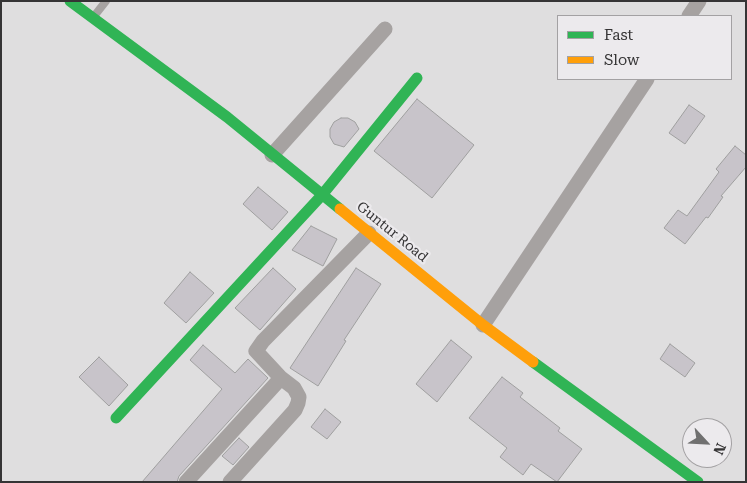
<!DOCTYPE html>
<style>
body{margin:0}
#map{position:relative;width:747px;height:483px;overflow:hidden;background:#dfdedf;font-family:"Roboto Serif",serif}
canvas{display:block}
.frame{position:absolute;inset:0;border:2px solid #353435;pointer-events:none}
.legend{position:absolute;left:557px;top:15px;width:175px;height:65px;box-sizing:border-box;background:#eceaed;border:1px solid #a3a1a3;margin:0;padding:6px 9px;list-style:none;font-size:15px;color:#353435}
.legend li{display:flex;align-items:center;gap:10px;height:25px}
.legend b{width:25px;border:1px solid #a3a1a3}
.north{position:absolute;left:682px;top:418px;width:50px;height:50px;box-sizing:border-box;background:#eceaed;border:1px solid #a3a1a3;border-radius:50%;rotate:115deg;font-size:14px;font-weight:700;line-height:20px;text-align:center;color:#353435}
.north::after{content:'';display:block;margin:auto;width:18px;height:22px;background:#707070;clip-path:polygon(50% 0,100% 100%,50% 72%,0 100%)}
</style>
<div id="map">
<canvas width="747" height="483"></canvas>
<div class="frame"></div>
<ul class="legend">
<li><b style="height:6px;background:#30b455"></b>Fast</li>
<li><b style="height:6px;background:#ff9f0a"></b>Slow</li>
</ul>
<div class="north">N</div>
</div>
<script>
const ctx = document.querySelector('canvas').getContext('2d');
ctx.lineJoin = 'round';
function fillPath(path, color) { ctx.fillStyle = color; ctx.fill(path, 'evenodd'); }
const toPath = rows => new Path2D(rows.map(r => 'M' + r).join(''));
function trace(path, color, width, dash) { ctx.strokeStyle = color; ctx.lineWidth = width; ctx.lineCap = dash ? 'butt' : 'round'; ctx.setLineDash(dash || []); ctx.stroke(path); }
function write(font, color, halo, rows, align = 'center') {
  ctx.font = font + ' "Roboto Serif",serif'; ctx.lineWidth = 4.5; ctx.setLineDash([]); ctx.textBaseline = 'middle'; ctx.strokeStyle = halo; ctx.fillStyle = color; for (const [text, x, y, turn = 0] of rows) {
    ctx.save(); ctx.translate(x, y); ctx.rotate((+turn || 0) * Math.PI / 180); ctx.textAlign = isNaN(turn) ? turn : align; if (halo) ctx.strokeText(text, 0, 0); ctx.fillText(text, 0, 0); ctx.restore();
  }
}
const building = toPath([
 [417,99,474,145,432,198,374,151,417,99],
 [689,105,705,116,685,144,669,133,689,105],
 [341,118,348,118,355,122,359,129,344,147,334,144,330,137,330,129,334,122,341,118],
 [735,146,746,155,746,167,721,196,723,197,708,218,706,217,685,244,664,228,678,210,687,216,719,172,716,169,735,146],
 [258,187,288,212,272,230,243,204,258,187],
 [311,226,337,239,323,266,292,250,311,226],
 [273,268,296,289,260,330,235,308,273,268],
 [356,268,381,284,344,340,346,341,318,386,290,368,356,268],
 [190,272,214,293,186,323,164,303,190,272],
 [451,340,472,357,437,402,416,384,451,340],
 [670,344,695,363,685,377,660,359,670,344],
 [203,345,235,373,248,359,268,378,179,476,177,482,142,482,222,389,190,360,203,345],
 [99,357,128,385,109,406,79,377,99,357],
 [502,377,523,393,520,397,560,428,558,431,582,449,557,482,531,464,523,475,500,457,507,448,469,418,502,377],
 [325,409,341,422,327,439,311,427,325,409],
 [239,438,249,447,233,465,222,456,239,438]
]);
const lane = toPath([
 [95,15,106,1]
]);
const street = toPath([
 [689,16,699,1],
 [272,155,385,29],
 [483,325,647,79],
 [186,482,281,378],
 [230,482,295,410,298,403,299,397,294,388,281,378,256,351,263,341,369,233]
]);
const fast = toPath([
 [70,1,227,117,340,209],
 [533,362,698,482],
 [116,418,322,195,417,78]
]);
const slow = toPath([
 [340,209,483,325,533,362]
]);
const streetNames = [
 ["Guntur Road",392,232,39]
];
fillPath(building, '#c8c4ca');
trace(building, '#9f9f9f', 1);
trace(lane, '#a6a2a1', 8);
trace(street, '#a6a2a1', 15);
trace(fast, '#30b455', 11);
trace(slow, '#ff9f0a', 11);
write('14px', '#353435', '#eceaed', streetNames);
</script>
